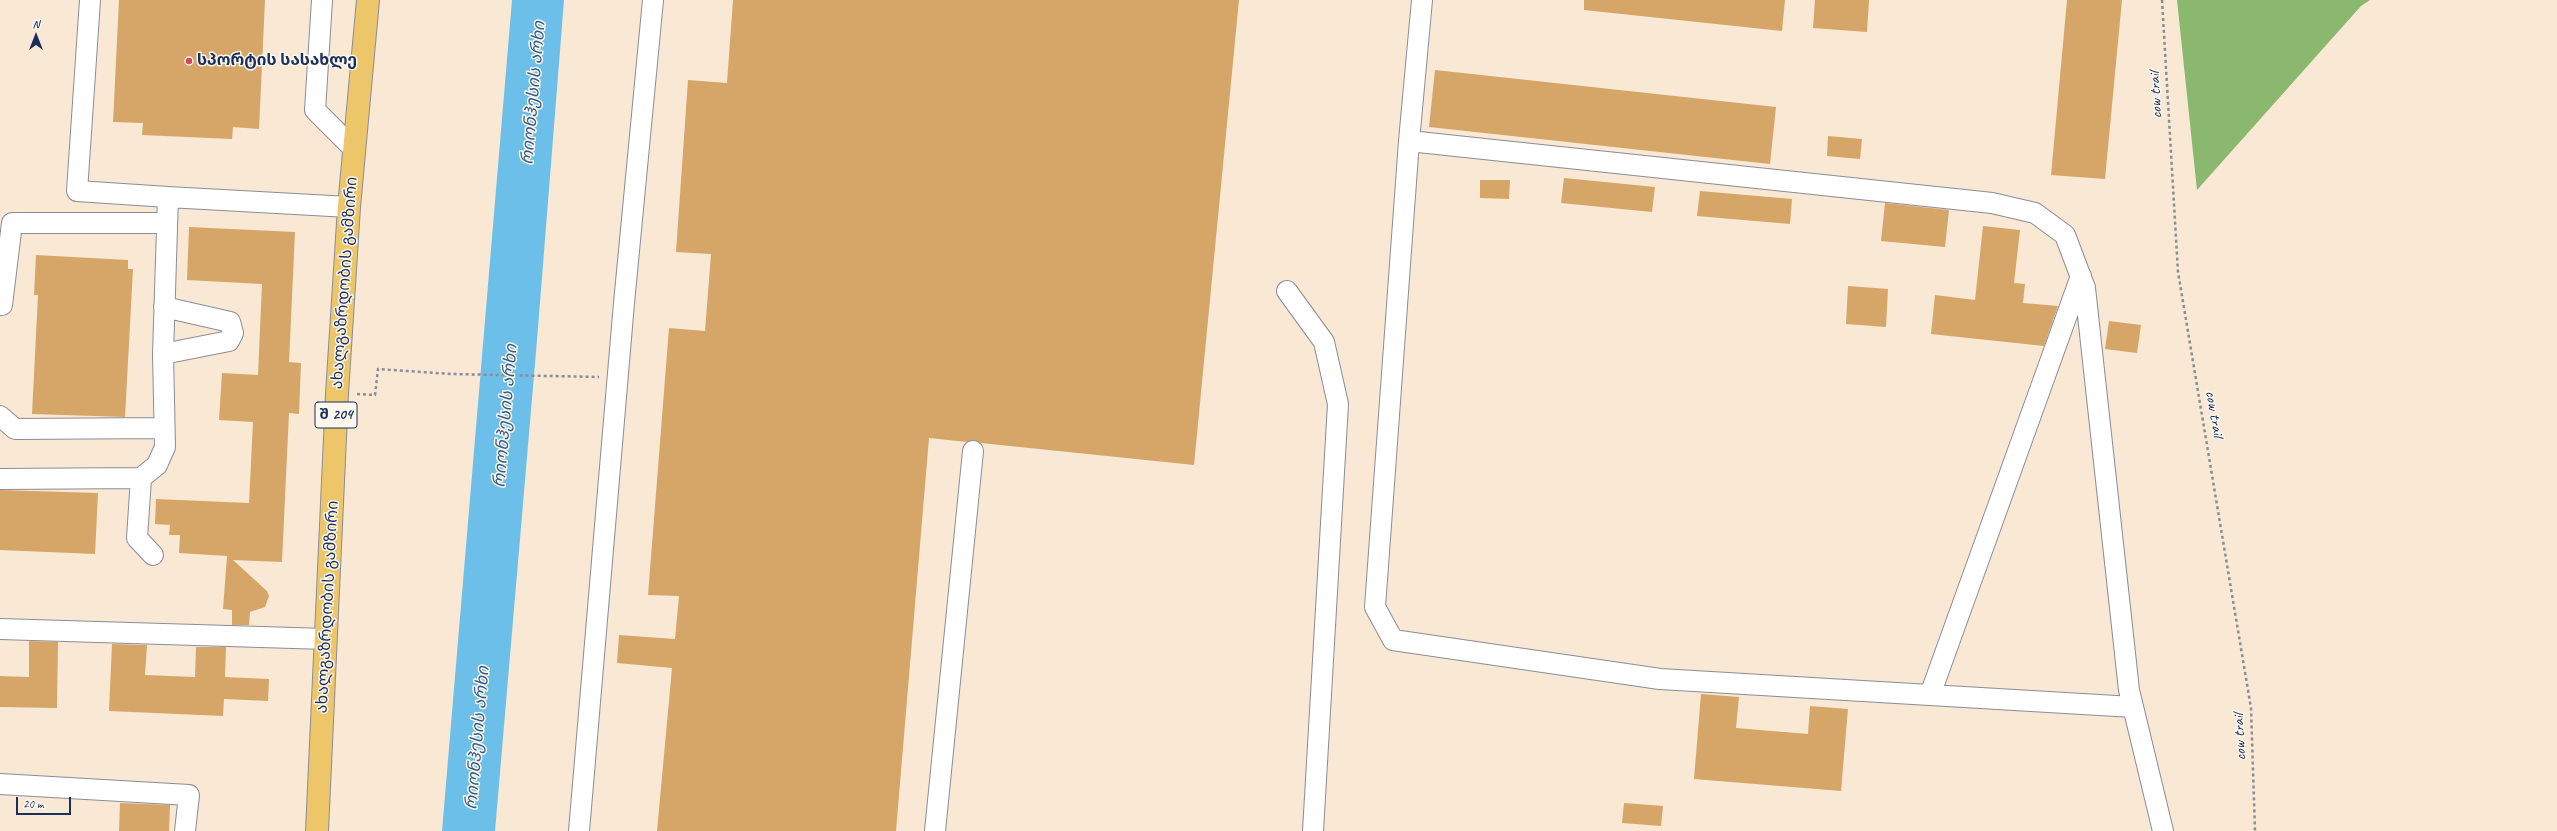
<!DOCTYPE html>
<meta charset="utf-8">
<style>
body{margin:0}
#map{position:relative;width:2557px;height:831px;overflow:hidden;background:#f8e8d4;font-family:Caveat,sans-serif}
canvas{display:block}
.north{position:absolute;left:16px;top:16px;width:40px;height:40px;-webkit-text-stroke:3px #fbf7ec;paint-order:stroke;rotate:0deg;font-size:11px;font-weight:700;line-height:16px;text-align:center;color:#1b2f5e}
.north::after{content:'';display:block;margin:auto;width:14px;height:18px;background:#1b2f5e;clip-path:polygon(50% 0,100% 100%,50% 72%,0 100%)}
.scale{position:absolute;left:16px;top:797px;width:55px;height:18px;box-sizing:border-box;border:2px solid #1b2f5e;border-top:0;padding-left:5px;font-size:12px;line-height:14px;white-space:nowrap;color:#1b2f5e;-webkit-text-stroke:3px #fbf7ec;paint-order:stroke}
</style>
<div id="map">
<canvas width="2557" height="831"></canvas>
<div class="north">N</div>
<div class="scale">20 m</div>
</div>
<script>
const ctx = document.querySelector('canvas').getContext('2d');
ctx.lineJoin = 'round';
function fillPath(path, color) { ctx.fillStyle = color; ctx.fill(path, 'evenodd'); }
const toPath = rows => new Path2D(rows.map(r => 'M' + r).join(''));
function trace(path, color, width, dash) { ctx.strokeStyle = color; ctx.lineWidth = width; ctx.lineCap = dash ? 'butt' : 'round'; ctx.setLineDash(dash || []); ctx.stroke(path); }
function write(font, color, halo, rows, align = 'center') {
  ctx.font = font + ' Caveat,"Noto Sans Georgian",sans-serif'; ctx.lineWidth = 3; ctx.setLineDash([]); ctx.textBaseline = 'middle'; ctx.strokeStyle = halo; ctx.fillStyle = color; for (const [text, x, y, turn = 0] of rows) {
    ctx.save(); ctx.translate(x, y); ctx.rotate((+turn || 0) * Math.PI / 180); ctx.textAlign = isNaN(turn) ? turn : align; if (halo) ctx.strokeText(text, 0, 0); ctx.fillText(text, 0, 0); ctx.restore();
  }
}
const forest = toPath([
 [2177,0,2370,0,2361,6,2197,190]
]);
const water = toPath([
 [512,0,564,0,537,340,495,831,442,831]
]);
const building = toPath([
 [119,0,265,0,259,129,233,127,232,139,142,135,143,123,113,122],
 [733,0,1239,0,1194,465,981,443,974,440,967,442,929,438,896,831,657,831,672,668,617,663,619,635,675,639,679,596,648,595,669,328,705,331,711,254,676,252,688,80,727,83],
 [1584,0,1785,0,1782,31,1584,10],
 [1815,0,1869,0,1867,32,1813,28],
 [2067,0,2122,0,2105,179,2051,175],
 [1435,70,1776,107,1770,164,1429,127],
 [1828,136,1862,139,1860,159,1827,156],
 [1564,178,1655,187,1652,212,1561,203],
 [1480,180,1510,180,1509,199,1480,198],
 [1700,191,1792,199,1790,224,1697,216],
 [1885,203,1949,210,1945,247,1881,241],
 [1983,226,2020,230,2014,283,2025,284,2023,303,2058,306,2044,346,1931,334,1935,295,1975,300],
 [189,227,295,232,289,362,301,363,299,414,289,413,282,562,233,560,267,591,269,596,265,607,250,612,249,625,232,625,232,610,223,609,227,556,179,553,180,535,169,535,170,525,155,524,156,499,249,503,253,422,219,420,222,373,258,375,262,284,187,280],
 [36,255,128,260,128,269,133,269,125,417,32,414,38,295,34,295],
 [1848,286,1888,289,1886,327,1846,324],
 [2109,321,2141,325,2137,353,2105,349],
 [0,490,98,493,95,554,0,550],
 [29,641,58,642,57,708,0,707,0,676,29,677],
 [112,644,147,645,145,675,195,677,196,647,226,647,225,677,269,679,268,701,224,699,223,716,109,711],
 [1701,694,1739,697,1736,728,1808,734,1810,706,1848,709,1841,791,1694,779],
 [120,803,170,805,169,831,119,831],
 [1624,803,1663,806,1661,826,1622,823]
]);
const path = toPath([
 [2162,0,2178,272,2251,708,2255,831],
 [357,394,375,395,378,369,451,374,599,377]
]);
const minor = toPath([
 [90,0,77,191,168,197],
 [322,0,315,110,354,149],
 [1422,0,1409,141,1375,607,1393,640,1660,679,1930,695,2081,276],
 [1409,141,1992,203,2035,213,2065,235,2085,288,2129,690,2163,831],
 [1287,291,1324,342,1338,404,1313,831],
 [0,305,2,305,12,223,167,223],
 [163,354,229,341,233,333,230,322,164,307],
 [0,416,15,429,164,428],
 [141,478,157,465,165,447,163,354,168,197,349,207],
 [0,479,141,478,137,538,153,555],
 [0,629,326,639],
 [1930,695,2133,707],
 [0,784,189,795,185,831],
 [579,831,624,303,653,0],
 [935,831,973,451]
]);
const major = toPath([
 [317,831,337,394,349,207,368,0]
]);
const markers = [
 [189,61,4,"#d1495b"]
];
const shields = [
 [336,415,42]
];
const shieldNames = [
 ["შ 204",336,415]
];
const poiNames = [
 ["სპორტის სასახლე",197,61]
];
const streetNames = [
 ["cow trail",2156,95,-93],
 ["ახალგაზრდობის გამზირი",345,283,-86],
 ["cow trail",2214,414,80],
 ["ახალგაზრდობის გამზირი",328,607,-87],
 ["cow trail",2240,737,-93]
];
const waterNames = [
 ["რიონჰესის არხი",534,93,-85],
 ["რიონჰესის არხი",506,416,-85],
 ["რიონჰესის არხი",478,738,-85]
];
fillPath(forest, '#8ab86f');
fillPath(water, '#6cbfe8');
fillPath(building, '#d6a669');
trace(minor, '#8a8c99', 22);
trace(major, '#8a8c99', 24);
trace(path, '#8a8c99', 2.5, [3, 3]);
trace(minor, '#fff', 20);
trace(major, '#ecc669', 22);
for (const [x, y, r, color] of markers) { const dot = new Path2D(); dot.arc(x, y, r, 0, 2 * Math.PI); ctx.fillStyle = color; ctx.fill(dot); trace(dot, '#fbf7ec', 1.5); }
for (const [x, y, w] of shields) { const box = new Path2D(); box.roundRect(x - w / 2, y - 13, w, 26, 3); ctx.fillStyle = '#fbf7ec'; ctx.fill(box); trace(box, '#1b2f5e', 1); }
write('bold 15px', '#1b2f5e', null, shieldNames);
write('bold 16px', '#1b2f5e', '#fbf7ec', poiNames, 'left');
write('16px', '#1b2f5e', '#fbf7ec', streetNames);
write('italic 17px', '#335a87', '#fbf7ec', waterNames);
</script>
